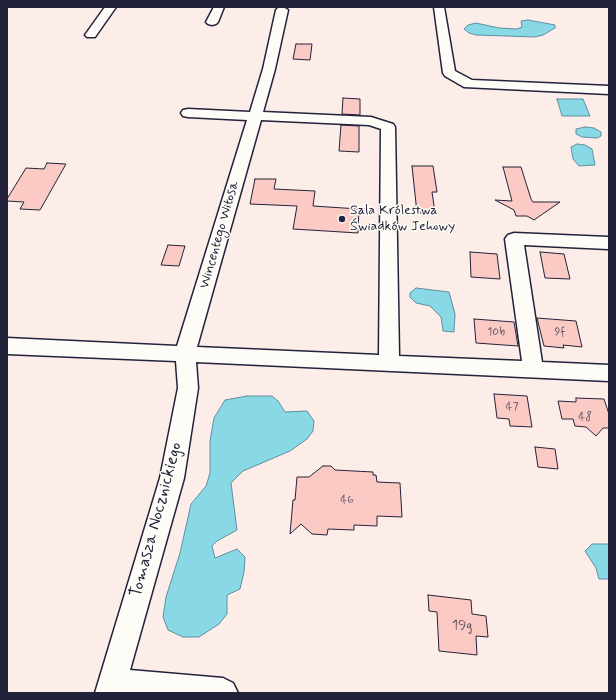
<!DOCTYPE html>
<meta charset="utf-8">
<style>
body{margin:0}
#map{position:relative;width:616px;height:700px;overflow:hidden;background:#fcede8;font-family:Mynerve,sans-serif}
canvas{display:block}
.frame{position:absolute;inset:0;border:8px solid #22223b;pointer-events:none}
</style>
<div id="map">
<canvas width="616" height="700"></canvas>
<div class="frame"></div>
</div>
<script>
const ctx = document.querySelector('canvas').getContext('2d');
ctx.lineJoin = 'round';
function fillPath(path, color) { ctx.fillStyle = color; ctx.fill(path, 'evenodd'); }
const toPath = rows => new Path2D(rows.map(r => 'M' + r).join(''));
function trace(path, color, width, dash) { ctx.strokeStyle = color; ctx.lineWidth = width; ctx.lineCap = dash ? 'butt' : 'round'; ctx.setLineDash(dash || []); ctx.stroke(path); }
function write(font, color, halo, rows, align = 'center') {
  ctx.font = font + ' Mynerve,sans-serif'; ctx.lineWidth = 3; ctx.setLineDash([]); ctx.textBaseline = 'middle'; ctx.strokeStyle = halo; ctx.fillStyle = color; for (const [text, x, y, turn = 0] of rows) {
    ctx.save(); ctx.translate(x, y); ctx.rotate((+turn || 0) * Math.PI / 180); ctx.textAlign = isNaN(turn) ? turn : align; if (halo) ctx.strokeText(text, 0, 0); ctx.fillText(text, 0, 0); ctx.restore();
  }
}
const water = toPath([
 [528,20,555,25,555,28,543,35,535,37,476,35,469,33,464,29,468,25,476,23,499,28,517,29,522,27,521,21,528,20],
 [557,99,583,99,590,116,562,116,557,99],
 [585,127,594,128,601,132,601,136,597,138,582,137,576,134,576,129,585,127],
 [577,144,585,145,592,149,595,165,579,166,573,159,571,147,577,144],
 [416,288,449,292,455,314,454,332,443,331,441,317,430,306,416,303,410,297,410,293,416,288],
 [247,396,272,396,278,401,285,412,307,411,314,421,313,431,307,439,290,451,243,471,231,483,237,530,217,541,212,546,215,558,237,549,245,557,244,572,240,589,227,595,227,614,219,624,199,637,183,637,168,630,163,617,166,597,180,553,191,504,206,486,210,473,210,441,214,418,225,400,247,396],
 [592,544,609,544,609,579,599,579,596,568,585,551,592,544]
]);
const building = toPath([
 [296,44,312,44,310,60,293,59,296,44],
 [343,98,360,99,360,115,342,114,343,98],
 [341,125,359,126,359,152,339,151,341,125],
 [47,163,66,164,40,210,20,209,24,202,7,201,7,199,26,168,44,169,47,163],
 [412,166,433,166,437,192,432,192,435,213,417,213,412,166],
 [503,167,521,167,531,199,533,202,560,202,534,220,527,216,516,216,514,210,495,200,512,201,503,167],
 [255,179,276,179,274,189,315,191,313,206,359,209,358,233,293,229,297,206,250,204,255,179],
 [168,245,185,246,179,266,161,265,168,245],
 [470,252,497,254,500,279,471,277,470,252],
 [540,252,564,254,570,279,545,278,540,252],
 [537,318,576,321,582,347,563,345,564,348,544,346,537,318],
 [474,319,514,322,518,346,476,343,474,319],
 [494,394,527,396,532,427,510,426,509,419,497,418,494,394],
 [576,398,604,399,609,414,609,428,603,428,596,436,586,427,575,426,573,419,562,419,558,401,576,402,576,398],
 [535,447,555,449,558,469,538,467,535,447],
 [323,466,331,466,335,470,373,472,373,475,376,475,377,482,400,483,402,517,377,516,377,526,354,525,354,530,328,529,327,535,312,534,301,524,290,534,293,500,295,500,297,477,309,477,323,466],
 [428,595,471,600,472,614,486,616,488,637,476,636,477,655,439,651,437,612,429,611,428,595]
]);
const street = toPath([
 [105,7,116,7,95,37,87,37,85,35,105,7],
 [214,7,224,7,218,22,216,24,212,25,208,24,206,22,214,7],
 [283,7,288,10,275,69,263,112,371,117,393,124,395,127,399,356,522,361,505,239,508,235,514,233,608,237,608,249,524,245,542,362,609,365,609,381,196,362,198,388,184,478,130,670,223,678,233,683,238,693,95,693,160,478,178,388,176,361,7,354,7,338,177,346,247,120,188,117,183,116,181,113,183,110,188,109,250,112,263,69,276,10,278,8,283,7],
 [261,120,369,125,381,129,379,355,197,347,261,120],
 [434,7,444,7,455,71,472,80,609,86,609,94,464,87,445,76,443,73,434,7]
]);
const markers = [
 [342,219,4,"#22223b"]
];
const numberNames = [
 ["10b",496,332],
 ["9f",560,332],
 ["47",512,407],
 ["48",585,417],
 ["46",347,500]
];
const poiNames = [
 ["Sala Królestwa",350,211],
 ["Świadków Jehowy",350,227]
];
const streetNames = [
 ["Wincentego Witosa",220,235,-74]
];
const nearNumbernames = [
 ["19g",462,626]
];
const nearStreetnames = [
 ["Tomasza Nocznickiego",157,520,-75]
];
fillPath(water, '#88d8e5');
trace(water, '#5f8fa1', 1);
fillPath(building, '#fbcac4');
trace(building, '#22223b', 1);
trace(street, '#22223b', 3);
fillPath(street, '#fdfcf7');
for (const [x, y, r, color] of markers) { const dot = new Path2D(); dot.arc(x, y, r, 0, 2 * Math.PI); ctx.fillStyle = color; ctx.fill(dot); trace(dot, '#fdfcf7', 1.5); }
write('12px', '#584c5d', null, numberNames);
write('14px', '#22223b', '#fdfcf7', poiNames, 'left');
write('14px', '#22223b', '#fdfcf7', streetNames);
write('14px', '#584c5d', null, nearNumbernames);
write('17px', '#22223b', '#fdfcf7', nearStreetnames);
</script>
